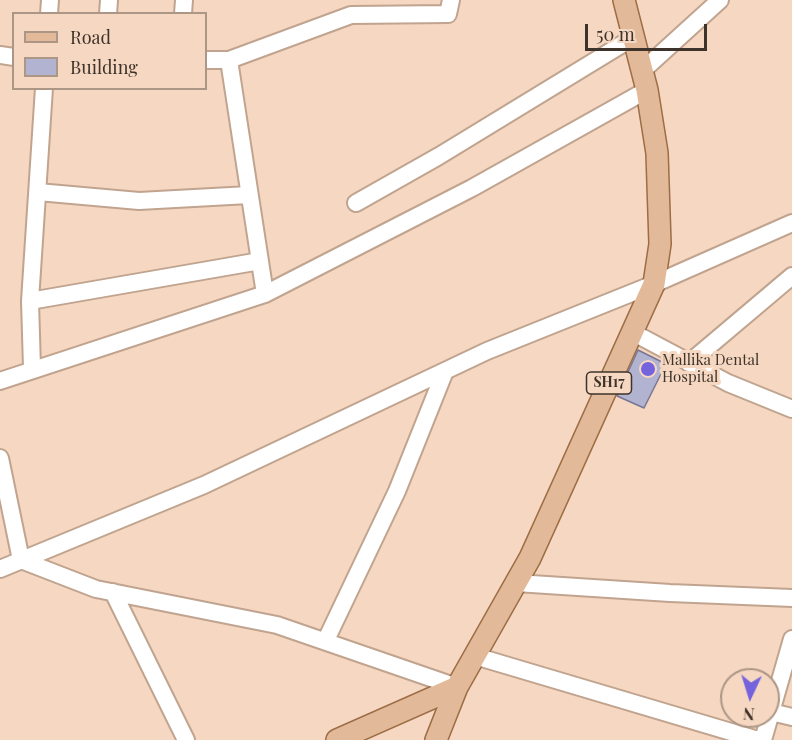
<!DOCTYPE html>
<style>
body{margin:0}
#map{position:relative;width:792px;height:740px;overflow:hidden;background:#f6d8c2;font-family:"Playfair Display",serif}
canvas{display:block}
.legend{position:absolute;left:12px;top:12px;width:195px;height:78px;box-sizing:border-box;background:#f6d8c2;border:2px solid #ac9685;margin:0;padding:8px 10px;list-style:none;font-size:18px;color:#3e332a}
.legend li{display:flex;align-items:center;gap:12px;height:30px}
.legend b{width:30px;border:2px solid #ac9685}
.north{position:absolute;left:720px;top:668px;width:60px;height:60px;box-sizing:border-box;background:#f6d8c2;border:2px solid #ac9685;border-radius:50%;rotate:184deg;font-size:16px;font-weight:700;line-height:24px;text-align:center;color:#3e332a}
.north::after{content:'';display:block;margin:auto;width:21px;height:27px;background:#7463dd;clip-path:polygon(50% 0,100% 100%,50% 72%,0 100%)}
.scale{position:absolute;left:585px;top:24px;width:122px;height:27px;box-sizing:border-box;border:3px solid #3e332a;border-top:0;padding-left:8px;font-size:18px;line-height:21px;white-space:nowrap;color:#3e332a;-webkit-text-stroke:4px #f6d8c2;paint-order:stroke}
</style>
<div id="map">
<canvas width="792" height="740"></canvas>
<ul class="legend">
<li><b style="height:8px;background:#e3ba99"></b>Road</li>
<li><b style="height:16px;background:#b2b2d1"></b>Building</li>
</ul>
<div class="north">N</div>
<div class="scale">50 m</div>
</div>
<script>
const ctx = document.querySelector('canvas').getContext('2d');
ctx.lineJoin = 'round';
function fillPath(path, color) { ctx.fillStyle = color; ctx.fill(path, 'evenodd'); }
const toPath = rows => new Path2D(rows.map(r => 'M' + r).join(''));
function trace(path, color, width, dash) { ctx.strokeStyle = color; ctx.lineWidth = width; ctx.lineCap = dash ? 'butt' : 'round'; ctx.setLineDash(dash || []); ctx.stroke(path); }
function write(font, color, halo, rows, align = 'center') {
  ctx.font = font + ' "Playfair Display",serif'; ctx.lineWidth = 6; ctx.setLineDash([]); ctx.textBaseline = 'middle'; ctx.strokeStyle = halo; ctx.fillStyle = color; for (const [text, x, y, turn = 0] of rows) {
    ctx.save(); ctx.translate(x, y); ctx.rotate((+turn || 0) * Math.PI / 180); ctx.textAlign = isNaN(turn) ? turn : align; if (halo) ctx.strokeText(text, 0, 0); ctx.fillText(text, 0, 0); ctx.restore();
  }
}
const building = toPath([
 [638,350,666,364,644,408,617,396,638,350]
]);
const minor = toPath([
 [49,14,50,0],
 [108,14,109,0],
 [183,14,184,0],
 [0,55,14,57],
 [206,60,229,60,351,15,448,14,451,0],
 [229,60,265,294],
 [642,71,720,0],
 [38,192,139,201,249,195],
 [356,203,439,156,634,37],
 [30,301,260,261],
 [632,332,728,383,792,409],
 [689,363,792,276],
 [32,368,30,301,44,88],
 [0,381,265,294,472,188,647,90],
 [0,458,21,560,96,589,277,625,457,687],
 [0,569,204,485,487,351,654,284,792,223],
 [516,583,670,593,792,598],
 [113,592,186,740],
 [326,640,397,491,445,371],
 [475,656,758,740],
 [771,712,792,717],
 [763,740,792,639]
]);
const major = toPath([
 [337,740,457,687],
 [436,740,457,687,530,558,654,284,660,244,657,153,647,90,624,0]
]);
const markers = [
 [648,369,8,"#7463dd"]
];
const shields = [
 [609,383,45]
];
const shieldNames = [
 ["SH17",609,383]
];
const poiNames = [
 ["Mallika Dental",662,360],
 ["Hospital",662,377]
];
fillPath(building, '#b2b2d1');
trace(building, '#777794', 1.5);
trace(minor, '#c0a48f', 20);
trace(major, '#9d6d46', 24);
trace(minor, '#fff', 16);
trace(major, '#e3ba99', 21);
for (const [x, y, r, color] of markers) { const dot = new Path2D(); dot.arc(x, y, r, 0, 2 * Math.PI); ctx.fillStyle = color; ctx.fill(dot); trace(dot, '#f6d8c2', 2); }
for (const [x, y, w] of shields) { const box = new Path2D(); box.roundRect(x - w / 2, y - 11, w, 22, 4.5); ctx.fillStyle = '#f6d8c2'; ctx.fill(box); trace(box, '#3e332a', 1.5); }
write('bold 14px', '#3e332a', null, shieldNames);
write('15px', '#3e332a', '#f6d8c2', poiNames, 'left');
</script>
